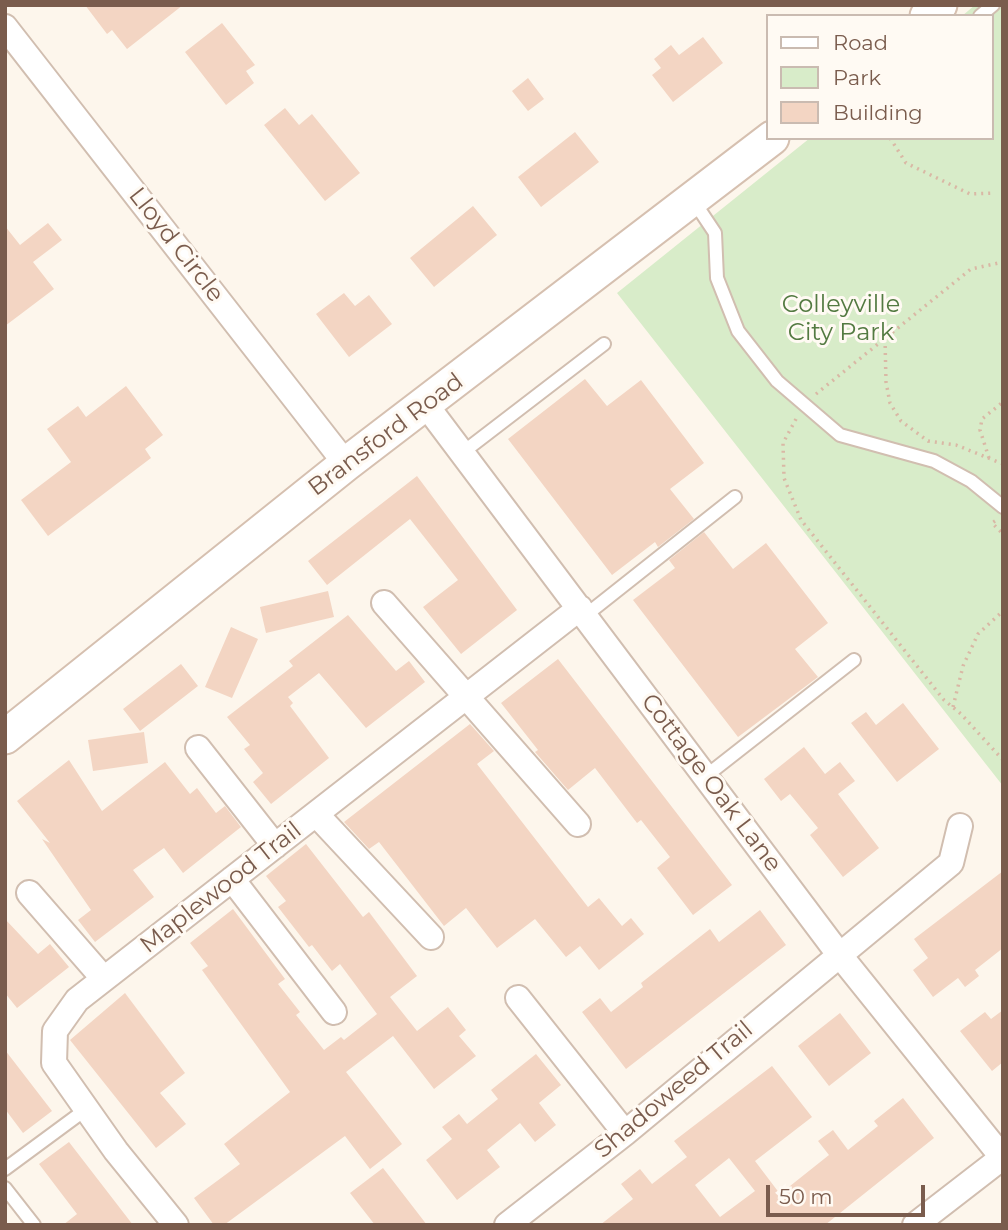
<!DOCTYPE html>
<style>
body{margin:0}
#map{position:relative;width:1008px;height:1230px;overflow:hidden;background:#fdf6ec;font-family:Montserrat,sans-serif}
canvas{display:block}
.frame{position:absolute;inset:0;border:7px solid #7a5c4d;pointer-events:none}
.legend{position:absolute;left:766px;top:14px;width:228px;height:126px;box-sizing:border-box;background:#fffaf3;border:2px solid #cabbb1;margin:0;padding:9px 12px;list-style:none;font-size:21px;color:#7a5c4d}
.legend li{display:flex;align-items:center;gap:14px;height:35px}
.legend b{width:35px;border:2px solid #cabbb1}
.scale{position:absolute;left:766px;top:1185px;width:159px;height:32px;box-sizing:border-box;border:4px solid #7a5c4d;border-top:0;padding-left:9px;font-size:21px;line-height:24px;white-space:nowrap;color:#7a5c4d;-webkit-text-stroke:5px #fffaf3;paint-order:stroke}
</style>
<div id="map">
<canvas width="1008" height="1230"></canvas>
<div class="frame"></div>
<ul class="legend">
<li><b style="height:9px;background:#fff"></b>Road</li>
<li><b style="height:19px;background:#d8ecc9"></b>Park</li>
<li><b style="height:19px;background:#f3d5c3"></b>Building</li>
</ul>
<div class="scale">50 m</div>
</div>
<script>
const ctx = document.querySelector('canvas').getContext('2d');
ctx.lineJoin = 'round';
function fillPath(path, color) { ctx.fillStyle = color; ctx.fill(path, 'evenodd'); }
const toPath = rows => new Path2D(rows.map(r => 'M' + r).join(''));
function trace(path, color, width, dash) { ctx.strokeStyle = color; ctx.lineWidth = width; ctx.lineCap = dash ? 'butt' : 'round'; ctx.setLineDash(dash || []); ctx.stroke(path); }
function write(font, color, halo, rows, align = 'center') {
  ctx.font = font + ' Montserrat,sans-serif'; ctx.lineWidth = 6; ctx.setLineDash([]); ctx.textBaseline = 'middle'; ctx.strokeStyle = halo; ctx.fillStyle = color; for (const [text, x, y, turn = 0] of rows) {
    ctx.save(); ctx.translate(x, y); ctx.rotate((+turn || 0) * Math.PI / 180); ctx.textAlign = isNaN(turn) ? turn : align; if (halo) ctx.strokeText(text, 0, 0); ctx.fillText(text, 0, 0); ctx.restore();
  }
}
const green = toPath([
 [975,5,1003,5,1003,786,617,293,810,138,992,138,992,16,962,16]
]);
const building = toPath([
 [85,5,183,5,127,49,112,30,107,34],
 [222,23,255,65,246,71,254,83,226,105,185,52],
 [703,37,723,63,673,102,652,75,661,68,654,59,671,45,679,55],
 [528,78,544,99,528,111,512,91],
 [285,108,299,125,312,114,360,173,325,201,264,125],
 [575,132,599,162,541,207,518,177],
 [473,206,497,235,434,287,410,258],
 [48,223,62,240,33,262,54,289,5,326,5,226,20,245],
 [344,293,355,306,369,295,392,324,349,357,316,314],
 [585,379,607,406,641,380,704,463,670,489,694,519,658,547,655,542,612,575,508,439],
 [126,386,163,435,145,449,151,458,48,536,21,500,71,462,47,429,78,406,86,417],
 [417,476,517,610,461,654,423,607,458,580,410,519,327,585,308,561],
 [704,532,733,569,766,543,828,623,795,649,818,677,738,737,633,600,675,568,669,560],
 [328,591,334,617,266,633,260,607],
 [348,615,396,671,409,661,425,682,366,728,319,673,288,697,293,703,290,706,329,758,271,804,253,782,263,773,244,749,250,745,227,717,293,666,289,661],
 [231,627,258,639,232,698,205,687],
 [558,659,732,885,693,915,657,868,670,857,641,820,637,823,595,768,568,790,535,752,538,750,501,703],
 [181,664,198,686,140,731,123,709],
 [903,703,939,749,897,782,851,723,866,712,876,725],
 [470,724,494,751,477,764,588,907,599,898,622,926,631,918,644,934,599,970,580,946,566,957,535,919,497,948,466,908,444,926,379,842,369,849,344,822],
 [144,732,148,763,93,771,88,740],
 [804,747,825,774,840,762,855,781,838,794,879,848,843,877,810,835,818,828,790,794,781,801,764,779],
 [69,760,102,811,165,762,190,794,197,788,216,813,225,806,241,827,183,873,164,848,133,870,154,897,95,942,78,920,91,910,42,839,50,843,17,801],
 [306,844,363,917,369,912,417,976,390,997,417,1031,448,1007,466,1030,459,1036,476,1056,434,1089,393,1036,346,1072,402,1144,370,1169,345,1136,224,1225,214,1225,194,1198,240,1164,224,1144,290,1092,202,970,208,966,190,943,233,909,285,979,278,984,300,1012,296,1015,324,1050,341,1037,344,1040,377,1014,340,964,332,971,312,945,309,947,278,907,286,901,266,876],
 [1003,871,1003,948,975,970,979,976,965,987,958,978,933,997,913,970,928,958,914,939],
 [760,910,786,945,626,1069,582,1012,600,998,611,1012,643,987,641,983,710,929,719,942],
 [5,919,38,954,50,944,69,967,17,1008,5,993],
 [125,993,185,1073,160,1093,186,1124,156,1148,70,1040],
 [1003,1010,1003,1062,992,1071,960,1031,985,1012,991,1019],
 [840,1013,871,1053,829,1086,798,1046],
 [5,1050,52,1111,23,1133,5,1109],
 [536,1054,561,1085,539,1103,556,1125,535,1142,520,1123,487,1150,500,1167,457,1200,426,1160,452,1139,442,1127,459,1114,467,1124,498,1099,491,1090],
 [772,1066,812,1117,755,1161,780,1194,829,1155,818,1141,833,1130,848,1150,878,1126,874,1121,903,1098,934,1138,825,1225,600,1225,633,1199,621,1184,640,1169,652,1184,687,1157,674,1141],
 [729,1158,755,1191,720,1217,695,1185],
 [69,1142,133,1225,63,1225,77,1214,39,1164],
 [383,1168,427,1225,375,1225,350,1193]
]);
const path = toPath([
 [890,138,906,163,970,194,994,193],
 [885,339,886,382,890,403,901,421,928,441,956,445,1003,464],
 [816,394,971,269,1003,262],
 [796,419,783,443,784,478,801,520,944,700,961,714,1003,760],
 [989,458,980,430,982,419,1003,402],
 [995,521,992,523,1003,534],
 [953,707,963,666,978,634,1003,611]
]);
const lane = toPath([
 [980,16,993,5],
 [693,200,715,233,717,278,738,331,777,381,840,435,934,461,971,481,1003,507],
 [462,453,604,344],
 [586,615,735,497],
 [706,776,854,660],
 [5,1169,85,1110],
 [5,1188,34,1225]
]);
const street = toPath([
 [5,27,346,464],
 [426,405,838,953,1002,1157],
 [384,603,578,824],
 [198,748,275,846],
 [316,814,431,937],
 [232,879,334,1012],
 [29,893,104,979],
 [518,998,625,1133],
 [176,1225,116,1151,54,1063,55,1031,77,1000,580,608],
 [507,1225,625,1133,951,863,960,826],
 [915,1225,1003,1157]
]);
const secondary = toPath([
 [927,16,940,5],
 [5,737,346,464,772,138]
]);
const streetNames = [
 ["Lloyd Circle",176,245,52],
 ["Bransford Road",386,435,-37],
 ["Cottage Oak Lane",711,783,53],
 ["Maplewood Trail",221,888,-38],
 ["Shadoweed Trail",674,1090,-40]
];
const parkNames = [
 ["Colleyville",841,305],
 ["City Park",841,333]
];
fillPath(green, '#d8ecc9');
fillPath(building, '#f3d5c3');
trace(lane, '#d1beb0', 16);
trace(street, '#d1beb0', 28);
trace(secondary, '#d6c0b0', 37);
trace(path, '#d9b8a5', 3.5, [2, 5]);
trace(lane, '#fff', 12);
trace(street, '#fff', 24);
trace(secondary, '#fff', 33);
write('24px', '#7a5c4d', '#fffaf3', streetNames);
write('24px', '#537a41', '#fffaf3', parkNames);
</script>
